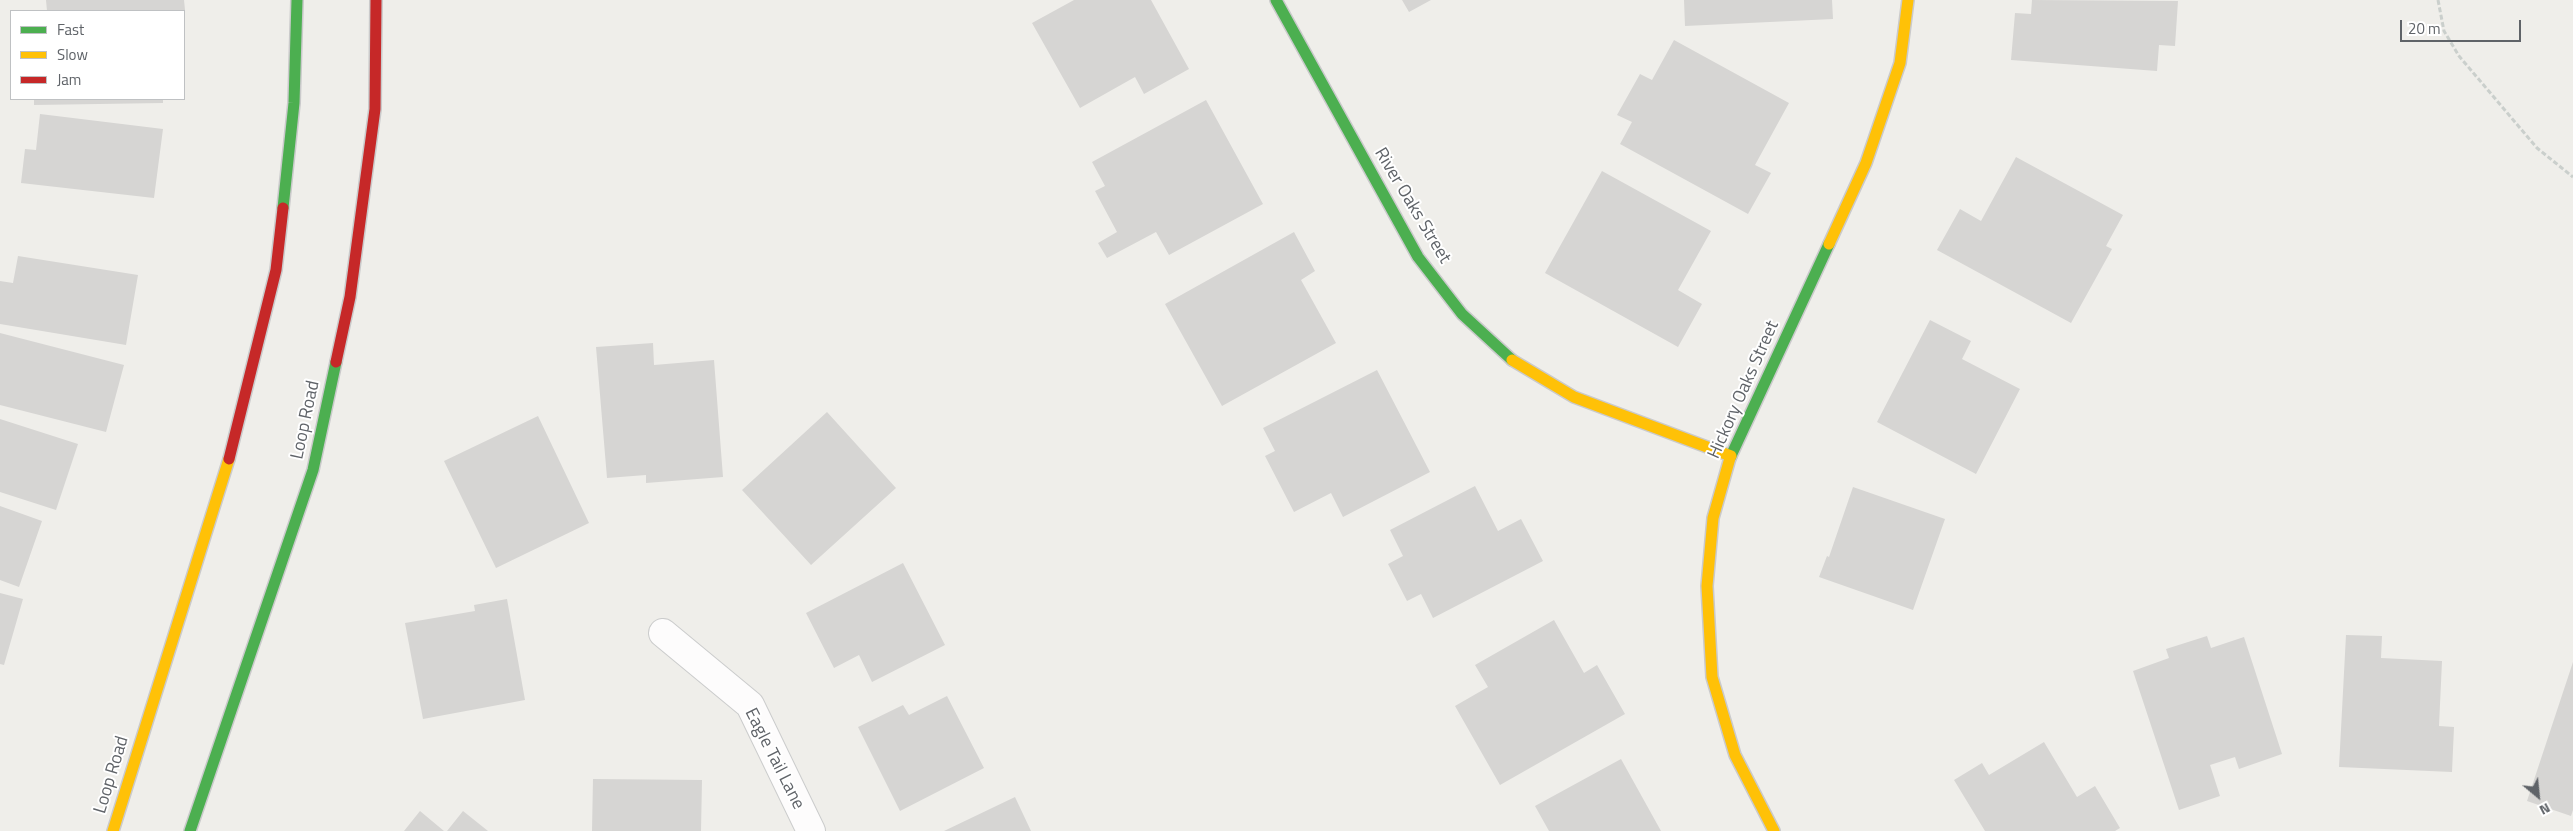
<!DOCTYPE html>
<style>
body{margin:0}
#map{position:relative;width:2573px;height:831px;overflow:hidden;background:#efeeea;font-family:"Titillium Web",sans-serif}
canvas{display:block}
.legend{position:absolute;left:10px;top:10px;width:175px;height:90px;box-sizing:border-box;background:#fff;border:1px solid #bfc1c3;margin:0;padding:6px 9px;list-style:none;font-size:15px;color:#5f6368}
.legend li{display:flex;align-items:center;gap:10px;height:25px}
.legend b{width:25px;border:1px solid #bfc1c3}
.north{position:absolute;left:2513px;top:771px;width:50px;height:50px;-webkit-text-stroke:4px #fff;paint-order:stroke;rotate:152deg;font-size:14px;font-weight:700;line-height:20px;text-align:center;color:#5f6368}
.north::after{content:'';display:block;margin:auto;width:18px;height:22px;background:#5f6368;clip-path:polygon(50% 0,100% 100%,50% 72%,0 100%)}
.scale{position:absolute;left:2400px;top:20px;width:121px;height:22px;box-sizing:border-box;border:2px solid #5f6368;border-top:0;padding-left:6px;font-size:15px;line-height:18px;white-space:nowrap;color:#5f6368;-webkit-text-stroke:4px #fff;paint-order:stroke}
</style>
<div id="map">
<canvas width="2573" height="831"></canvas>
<ul class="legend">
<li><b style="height:6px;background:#4caf50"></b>Fast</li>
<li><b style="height:6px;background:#ffc107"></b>Slow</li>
<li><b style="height:6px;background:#c62828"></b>Jam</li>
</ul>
<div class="north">N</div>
<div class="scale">20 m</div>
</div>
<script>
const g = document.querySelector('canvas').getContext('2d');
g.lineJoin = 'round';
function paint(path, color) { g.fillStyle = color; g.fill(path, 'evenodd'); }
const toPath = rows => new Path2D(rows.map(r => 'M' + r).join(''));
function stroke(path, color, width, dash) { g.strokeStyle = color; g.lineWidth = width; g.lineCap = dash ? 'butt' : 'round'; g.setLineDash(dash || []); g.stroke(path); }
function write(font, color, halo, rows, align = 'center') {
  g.font = font + ' "Titillium Web",sans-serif'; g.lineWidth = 4; g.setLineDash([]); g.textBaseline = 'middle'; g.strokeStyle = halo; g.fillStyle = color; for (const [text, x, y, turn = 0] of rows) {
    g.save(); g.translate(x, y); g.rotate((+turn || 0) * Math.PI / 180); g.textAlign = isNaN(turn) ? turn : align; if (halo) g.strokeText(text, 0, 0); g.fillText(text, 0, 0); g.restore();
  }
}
paint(toPath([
 [46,0,184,0,185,10,47,11],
 [1074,0,1151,0,1189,69,1144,94,1135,77,1080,108,1032,23],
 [1402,0,1431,0,1409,12],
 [1684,0,1832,0,1833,19,1685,26],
 [2032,0,2178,1,2175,46,2159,45,2157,71,2011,60,2015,13,2031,14],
 [1674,40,1789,103,1755,165,1771,173,1748,214,1620,144,1632,122,1617,115,1640,74,1652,80],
 [34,99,163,99,163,103,34,105],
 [1206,100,1263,204,1169,255,1156,232,1107,258,1098,243,1117,232,1095,191,1105,186,1092,162],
 [40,114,163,129,154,198,21,183,25,149,36,150],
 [2016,157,2123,215,2106,246,2112,249,2071,323,1937,250,1960,209,1981,221],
 [1602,171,1711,231,1678,290,1702,304,1678,347,1545,273],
 [1294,232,1315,271,1301,280,1336,343,1222,406,1165,304],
 [18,256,138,275,126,345,0,324,0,281,13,283],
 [1930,320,1971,341,1962,359,2020,389,1976,474,1877,422],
 [0,333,124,365,106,432,0,405],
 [653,343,654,365,714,360,723,477,646,483,646,475,607,478,596,347],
 [1377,370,1430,472,1343,517,1331,493,1294,512,1265,456,1275,451,1263,428],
 [827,412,896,488,811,565,742,490],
 [538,416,589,523,496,568,444,461],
 [0,419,78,444,56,510,0,492],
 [1475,486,1498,531,1521,519,1543,561,1433,618,1421,594,1407,601,1388,564,1403,556,1390,530],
 [1853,487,1945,519,1913,610,1819,577,1827,556,1829,557],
 [0,506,42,521,19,587,0,580],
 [903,563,945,645,872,682,859,655,834,668,806,613],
 [0,593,23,599,4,665,0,664],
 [507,599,525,700,423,719,405,623,475,611,474,605],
 [1554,620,1584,673,1597,665,1625,714,1500,785,1455,706,1488,687,1475,665],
 [2346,635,2382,636,2381,658,2442,661,2439,726,2454,727,2452,772,2339,767],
 [2207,636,2211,648,2244,637,2282,754,2239,769,2235,757,2210,765,2220,796,2179,810,2133,671,2169,658,2166,649],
 [2573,662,2573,810,2571,816,2527,801],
 [947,696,984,768,900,811,858,727,903,705,909,715],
 [2044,742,2077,797,2095,786,2120,828,2115,831,1985,831,1954,780,1982,763,1989,775],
 [1621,759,1661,831,1549,831,1535,806],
 [593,779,702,780,701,831,592,831],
 [1015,797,1031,831,944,831],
 [420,811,444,831,404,831],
 [463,811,488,831,447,831]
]), '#d6d5d3');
const street = toPath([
 [663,633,750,705,811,831]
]);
const fast = toPath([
 [1276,0,1418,257,1462,314,1512,360],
 [283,208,294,103,297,0],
 [1730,458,1829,244],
 [190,831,313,470,336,362]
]);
const slow = toPath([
 [1829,244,1866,163,1900,63,1908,0],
 [1512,360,1574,397,1731,456],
 [1730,458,1713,518,1707,586,1712,677,1735,755,1774,831],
 [113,831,229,459]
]);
const jam = toPath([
 [336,362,350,297,375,109,376,0],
 [229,459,276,270,283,208]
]);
stroke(street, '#cbcccc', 30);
stroke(fast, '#cacacb', 14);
stroke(slow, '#cacacb', 14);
stroke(jam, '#cacacb', 14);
stroke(toPath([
 [2438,0,2444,31,2459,56,2537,148,2573,177]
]), '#cacfcc', 3, [5, 2.5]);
stroke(street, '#fdfcfc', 28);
stroke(fast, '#4caf50', 11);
stroke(slow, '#ffc107', 11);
stroke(jam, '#c62828', 11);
write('18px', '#5f6368', '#fff', [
 ["River Oaks Street",1412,206,59],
 ["Hickory Oaks Street",1744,390,-66],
 ["Loop Road",306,420,-78],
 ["Eagle Tail Lane",774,759,63],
 ["Loop Road",112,775,-73]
]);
</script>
